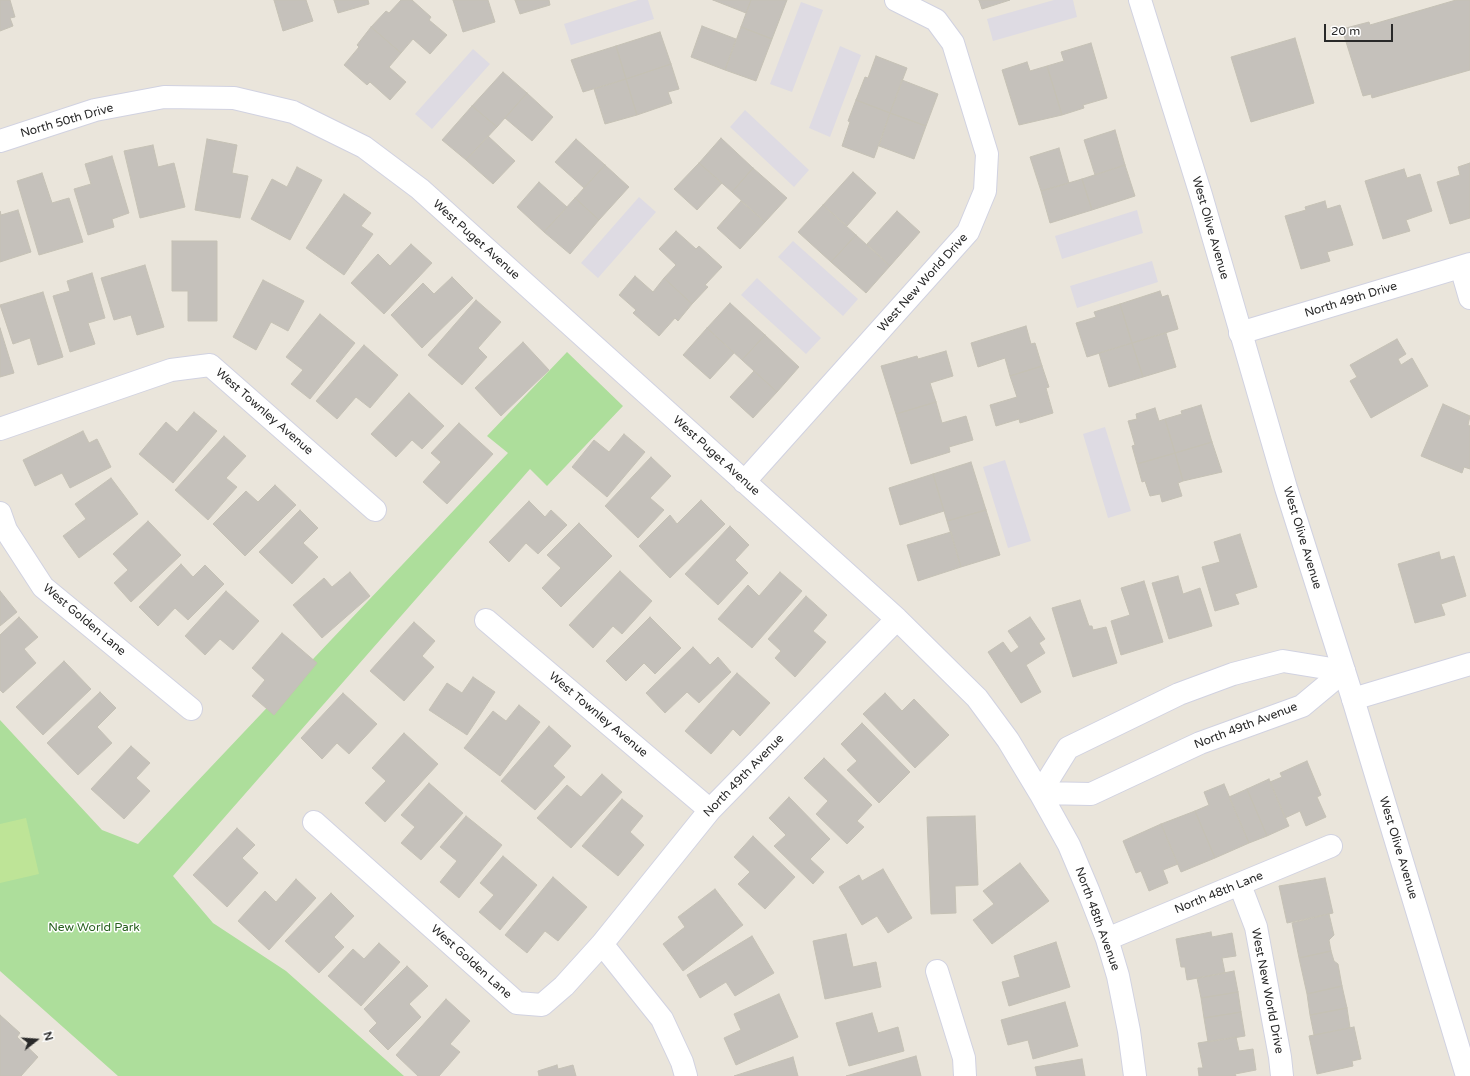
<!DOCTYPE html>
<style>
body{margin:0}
#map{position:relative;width:1470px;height:1076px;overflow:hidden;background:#eae5db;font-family:"Varela Round",sans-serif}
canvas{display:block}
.north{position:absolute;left:16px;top:1020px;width:40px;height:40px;-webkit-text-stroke:3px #fff;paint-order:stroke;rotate:73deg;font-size:11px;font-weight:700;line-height:16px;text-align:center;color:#292929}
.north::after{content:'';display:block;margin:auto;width:14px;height:18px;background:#292929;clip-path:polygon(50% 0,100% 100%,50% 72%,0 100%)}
.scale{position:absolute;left:1324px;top:24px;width:69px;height:18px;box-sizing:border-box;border:2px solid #292929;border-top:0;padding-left:5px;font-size:12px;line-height:14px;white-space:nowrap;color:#292929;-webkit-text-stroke:3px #fff;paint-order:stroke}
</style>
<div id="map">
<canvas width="1470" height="1076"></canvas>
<div class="north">N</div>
<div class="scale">20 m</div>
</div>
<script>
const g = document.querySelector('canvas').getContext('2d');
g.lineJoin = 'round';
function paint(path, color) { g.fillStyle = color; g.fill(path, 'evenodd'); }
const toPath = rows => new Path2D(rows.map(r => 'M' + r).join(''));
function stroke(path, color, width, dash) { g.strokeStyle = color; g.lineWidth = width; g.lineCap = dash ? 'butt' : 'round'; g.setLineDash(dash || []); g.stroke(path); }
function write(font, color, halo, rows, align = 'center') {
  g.font = font + ' "Varela Round",sans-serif'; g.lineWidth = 3; g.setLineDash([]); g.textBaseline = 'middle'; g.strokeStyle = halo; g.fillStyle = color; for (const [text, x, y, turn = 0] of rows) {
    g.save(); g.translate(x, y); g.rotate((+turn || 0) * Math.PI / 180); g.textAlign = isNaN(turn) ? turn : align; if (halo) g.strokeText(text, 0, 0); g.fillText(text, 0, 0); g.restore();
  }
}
paint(toPath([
 [638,0,648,0,654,19,571,45,564,24],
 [1054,0,1073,0,1077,17,993,41,987,19],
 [801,2,823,10,792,92,770,84],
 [840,46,861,55,830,137,809,128],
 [473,49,490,64,432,129,415,114],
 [745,110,809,170,794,187,730,127],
 [639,197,656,212,598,278,581,263],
 [1137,210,1143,233,1062,259,1055,236],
 [793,241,858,299,843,316,778,257],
 [1152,261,1158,282,1077,308,1070,286],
 [757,278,821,338,806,354,741,295],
 [1105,427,1131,511,1108,518,1083,434],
 [1005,460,1031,541,1008,548,983,467]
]), '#dedbe3');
paint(toPath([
 [567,352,623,406,547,486,530,469,173,876,213,923,286,971,404,1076,118,1076,0,971,0,720,102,830,138,844,508,453,487,436]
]), '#adde9b');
paint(toPath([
 [26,818,39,874,0,883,0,824]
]), '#bee497');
const building = toPath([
 [0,0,10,0,15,17,10,18,13,26,0,31,0,0],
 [274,0,306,0,313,21,283,31,274,0],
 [334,0,368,0,369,4,338,13,334,0],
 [401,0,412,0,431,17,429,20,447,35,430,54,413,39,401,53,371,27,386,11,389,13,401,0],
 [453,0,488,0,495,22,463,32,453,0],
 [515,0,549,0,550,5,520,14,515,0],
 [713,0,751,0,746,13,713,0],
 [751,0,787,0,772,39,741,27,751,0],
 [979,0,1010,0,982,9,979,0],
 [1456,0,1470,0,1470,70,1372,98,1371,94,1363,96,1342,29,1369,22,1370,25,1456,0],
 [702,26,736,39,725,70,691,57,702,26],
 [371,27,401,53,389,67,406,82,390,100,370,82,367,85,344,65,359,47,357,45,371,27],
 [741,27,772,39,756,81,725,70,741,27],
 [660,32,671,64,626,79,616,46,660,32],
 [1295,38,1314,103,1251,122,1231,57,1295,38],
 [1091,43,1107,98,1083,105,1084,108,1062,115,1047,66,1064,61,1061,52,1091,43],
 [616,46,626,79,583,92,571,60,616,46],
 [876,56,907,68,890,113,856,100,865,77,868,78,876,56],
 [1027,62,1030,71,1047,66,1062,115,1019,125,1002,70,1027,62],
 [671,64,679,89,668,92,672,103,637,115,626,79,671,64],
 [503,72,527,93,497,127,472,106,503,72],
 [626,79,637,115,605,124,594,89,626,79],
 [902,80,938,94,926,126,890,113,902,80],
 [527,93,553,117,532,141,505,118,527,93],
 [856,100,890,113,874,158,842,146,850,122,848,121,856,100],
 [472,106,497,127,466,160,442,140,472,106],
 [890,113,926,126,914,159,879,146,890,113],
 [1115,130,1125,165,1095,175,1084,140,1115,130],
 [488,136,515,161,493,184,466,160,488,136],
 [721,138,753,168,732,192,699,163,721,138],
 [207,139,237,145,232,173,248,176,240,218,195,210,207,139],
 [576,139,605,165,584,188,555,162,576,139],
 [153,145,158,167,174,163,185,207,140,218,124,151,153,145],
 [1059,148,1069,183,1041,191,1030,157,1059,148],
 [112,156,129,213,112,219,114,227,88,235,74,189,91,184,85,164,112,156],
 [699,163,722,183,697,210,674,189,699,163],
 [1470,163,1470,218,1450,224,1437,182,1460,175,1458,167,1470,163],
 [605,165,629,187,599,220,575,198,605,165],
 [1125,165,1135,196,1092,210,1082,179,1125,165],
 [297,167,322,180,290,240,251,219,272,179,287,187,297,167],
 [753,168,787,198,765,222,732,192,753,168],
 [1404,169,1407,178,1420,174,1432,211,1406,220,1410,231,1383,239,1365,181,1404,169],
 [853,172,876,193,847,226,823,205,853,172],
 [42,173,52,203,69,198,83,242,39,255,17,181,42,173],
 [1082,179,1092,210,1050,223,1041,191,1082,179],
 [539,182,567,207,544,232,517,207,539,182],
 [344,194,371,213,361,226,373,234,344,275,306,248,344,194],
 [575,198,599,220,570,254,544,232,575,198],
 [741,201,765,222,740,249,717,228,741,201],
 [1325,201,1327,209,1340,205,1353,245,1327,252,1330,261,1301,269,1285,216,1306,210,1305,207,1325,201],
 [823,205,856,235,831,262,798,232,823,205],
 [18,210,31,252,0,262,0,211,1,215,18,210],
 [897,211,920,232,890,266,867,244,897,211],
 [676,231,696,249,699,246,722,267,705,285,708,287,692,304,664,278,676,265,659,249,676,231],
 [856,235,890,266,866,293,831,262,856,235],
 [172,241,217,241,217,321,188,321,188,291,172,291,172,241],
 [411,244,432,263,384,314,351,283,378,254,390,266,411,244],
 [145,265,164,327,137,335,131,315,114,320,101,278,145,265],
 [92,273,105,318,88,323,95,344,70,352,53,296,70,291,67,281,92,273],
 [635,276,653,292,664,278,692,304,678,321,675,318,659,336,633,313,636,310,619,295,635,276],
 [452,277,473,298,422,348,391,315,423,283,434,294,452,277],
 [263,280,304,301,288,331,271,322,256,350,233,337,263,280],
 [1160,291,1162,297,1168,295,1178,329,1132,343,1120,304,1160,291],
 [43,292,63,357,38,365,30,338,13,344,0,305,43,292],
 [476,300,501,322,478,348,487,357,462,385,428,355,476,300],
 [730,303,765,335,742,360,707,328,730,303],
 [1120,304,1132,343,1087,357,1076,323,1096,317,1094,312,1120,304],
 [320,314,355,343,310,399,291,384,303,370,286,357,320,314],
 [1026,326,1031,344,1035,343,1042,366,1010,376,1005,358,978,367,971,343,1026,326],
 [0,328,14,373,0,377,0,328],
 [707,328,734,353,710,379,683,355,707,328],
 [1166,333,1176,367,1143,377,1132,343,1166,333],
 [765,335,799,367,777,392,742,360,765,335],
 [1397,339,1406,354,1398,359,1401,365,1412,358,1428,386,1371,418,1350,381,1357,377,1350,365,1397,339],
 [523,342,549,370,501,416,475,388,523,342],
 [1132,343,1143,377,1109,387,1099,353,1132,343],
 [364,345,398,375,370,408,356,397,337,419,316,401,364,345],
 [946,351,953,376,930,383,936,402,896,414,881,366,917,356,918,359,946,351],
 [1042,366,1049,387,1046,388,1053,413,1020,423,1019,419,996,426,990,405,1017,397,1010,376,1042,366],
 [754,371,777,392,753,418,730,397,754,371],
 [409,393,444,426,422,449,412,440,396,457,371,434,409,393],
 [936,402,942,423,966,416,973,440,949,447,950,452,911,464,896,414,936,402],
 [1443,404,1470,416,1468,425,1470,426,1470,469,1464,467,1462,473,1421,456,1443,404],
 [1201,405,1212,442,1175,453,1165,419,1182,414,1181,411,1201,405],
 [1155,408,1159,421,1165,419,1175,453,1137,464,1132,446,1135,445,1128,421,1137,419,1136,414,1155,408],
 [194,412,217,431,173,483,139,454,166,422,177,432,194,412],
 [459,423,493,454,447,504,423,482,441,462,431,453,459,423],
 [83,431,89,443,97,439,111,467,70,488,62,473,35,486,23,460,83,431],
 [624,434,645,452,607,497,572,467,594,440,609,452,624,434],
 [224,436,246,456,226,478,237,487,208,520,175,490,224,436],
 [1212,442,1222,472,1183,481,1175,453,1212,442],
 [1175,453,1183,481,1178,483,1182,496,1162,502,1160,494,1150,496,1145,481,1142,482,1137,464,1175,453],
 [651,457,671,476,650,498,664,510,638,538,605,506,651,457],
 [971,462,986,510,947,521,933,474,971,462],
 [933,474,944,511,900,525,889,488,933,474],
 [111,478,138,514,79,558,63,536,86,519,75,504,111,478],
 [275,485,296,505,245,556,213,524,246,491,258,502,275,485],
 [701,500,725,524,670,578,639,546,670,515,677,524,701,500],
 [529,501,545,517,551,510,567,525,538,554,526,543,509,562,489,542,529,501],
 [300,510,318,528,303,543,318,557,292,584,259,552,300,510],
 [986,510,1000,555,961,567,947,521,986,510],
 [148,521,181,555,131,602,114,583,128,570,113,554,148,521],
 [579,523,612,556,561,607,542,588,561,568,547,555,579,523],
 [730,526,749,545,735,560,748,573,718,605,685,574,730,526],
 [951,532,961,567,918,581,907,545,951,532],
 [1240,534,1257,587,1235,594,1239,604,1215,611,1202,567,1220,562,1214,542,1240,534],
 [1439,552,1441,560,1454,556,1466,596,1441,604,1445,615,1415,623,1398,564,1439,552],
 [181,564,193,577,205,565,224,584,188,620,175,608,158,626,139,607,181,564],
 [620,571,652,601,622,634,613,626,593,648,569,625,620,571],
 [350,572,370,596,322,638,293,605,324,578,332,587,350,572],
 [780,572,802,591,752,648,718,619,748,585,759,596,780,572],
 [1178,576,1183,594,1200,588,1212,626,1169,639,1152,583,1178,576],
 [1144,581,1163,642,1121,655,1111,621,1130,615,1121,588,1144,581],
 [0,591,17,612,0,626,0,591],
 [226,591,259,621,233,650,220,639,205,655,185,636,226,591],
 [806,596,827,615,813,631,826,642,795,677,775,658,781,651,768,639,806,596],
 [1080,600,1089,626,1092,626,1093,630,1106,627,1117,663,1073,677,1052,608,1080,600],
 [19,617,38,637,24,649,36,663,3,693,0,690,0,635,19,617],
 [650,617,681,648,655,674,644,663,626,681,606,661,650,617],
 [1030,617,1045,639,1039,643,1045,653,1026,665,1041,692,1021,703,988,652,1003,642,1011,653,1019,647,1008,631,1030,617],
 [414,622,435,641,422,656,434,667,404,701,370,671,414,622],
 [282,633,317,663,274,715,252,696,265,680,252,668,282,633],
 [693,647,710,665,718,657,731,672,699,703,687,692,665,713,646,693,693,647],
 [64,661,91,689,43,735,16,707,64,661],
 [737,673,770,703,740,736,733,729,711,754,685,731,737,673],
 [473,677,495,692,467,735,429,710,447,683,462,693,473,677],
 [100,692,116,708,97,727,112,743,78,775,47,743,100,692],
 [343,693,377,724,349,754,337,743,322,759,301,738,343,693],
 [885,693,902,711,914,699,949,735,915,768,863,714,885,693],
 [519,705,540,722,500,776,464,748,493,711,506,721,519,705],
 [862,723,910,772,879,803,847,770,857,761,841,744,862,723],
 [549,726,571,746,553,766,565,777,535,810,501,781,549,726],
 [404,733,438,764,385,822,365,803,386,781,372,768,404,733],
 [131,746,150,763,136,778,150,791,124,819,91,789,131,746],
 [824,758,872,805,857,821,864,827,847,844,816,814,828,801,804,778,824,758],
 [1307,761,1321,795,1317,797,1326,817,1306,826,1300,811,1285,818,1270,782,1282,777,1280,773,1307,761],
 [602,774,622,792,571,848,537,818,567,785,581,797,602,774],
 [1269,779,1289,826,1267,836,1247,789,1269,779],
 [429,783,463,813,421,860,401,843,415,827,401,815,429,783],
 [1224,784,1249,843,1215,858,1195,811,1209,805,1204,792,1224,784],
 [1247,789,1267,836,1249,843,1229,797,1247,789],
 [789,797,830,839,810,859,824,872,813,884,774,846,786,835,769,818,789,797],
 [622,799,643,816,630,832,644,845,618,876,582,846,622,799],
 [1195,811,1215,858,1181,872,1161,824,1195,811],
 [466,816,502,845,459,898,440,882,457,861,440,847,466,816],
 [975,816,978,885,955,886,956,913,931,914,927,817,975,816],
 [1161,824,1178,864,1163,870,1168,883,1149,891,1141,871,1136,873,1123,841,1161,824],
 [237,828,255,845,242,858,258,873,227,907,193,875,237,828],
 [753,836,795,877,765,909,738,884,750,872,734,857,753,836],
 [503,856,537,885,500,930,479,912,494,895,480,883,503,856],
 [1020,863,1049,901,992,944,973,920,994,904,983,891,1020,863],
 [883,869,912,918,888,933,877,916,862,925,839,887,859,875,862,881,883,869],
 [553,877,587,907,558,941,545,931,527,953,505,935,553,877],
 [1325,878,1333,913,1287,923,1279,886,1325,878],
 [296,879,316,898,269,950,238,921,265,891,276,902,296,879],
 [715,889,743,925,683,971,663,944,685,927,678,917,715,889],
 [331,893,354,916,334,937,344,947,319,973,285,941,331,893],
 [1329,914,1334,935,1329,940,1331,951,1299,958,1292,923,1329,914],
 [1211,932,1212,937,1232,933,1236,956,1222,958,1225,973,1187,980,1185,967,1181,967,1176,939,1211,932],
 [846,934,853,967,876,962,881,987,825,999,813,941,846,934],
 [752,936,774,973,735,996,726,982,700,998,687,975,752,936],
 [1056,942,1070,987,1009,1006,1002,982,1020,977,1014,956,1056,942],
 [379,943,400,962,361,1006,328,976,353,949,364,959,379,943],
 [1331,951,1334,961,1338,964,1342,986,1307,994,1299,958,1331,951],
 [407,966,428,986,409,1004,421,1017,388,1050,369,1031,377,1023,364,1009,407,966],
 [1234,971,1238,992,1201,998,1197,978,1234,971],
 [1342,986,1347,1008,1310,1015,1307,994,1342,986],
 [1238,992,1241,1012,1204,1018,1201,998,1238,992],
 [779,994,798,1037,736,1065,724,1038,741,1030,734,1014,779,994],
 [446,999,470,1021,450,1044,460,1052,439,1076,418,1076,396,1055,446,999],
 [1065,1002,1078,1046,1033,1059,1028,1040,1008,1045,1001,1020,1065,1002],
 [1347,1008,1350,1028,1314,1035,1310,1015,1347,1008],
 [1241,1012,1245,1036,1208,1042,1204,1018,1241,1012],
 [872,1013,878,1033,898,1027,904,1051,849,1066,836,1023,872,1013],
 [0,1015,20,1033,17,1037,38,1057,21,1076,0,1076,0,1015],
 [1354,1027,1361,1059,1352,1061,1353,1066,1317,1074,1309,1036,1354,1027],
 [1236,1037,1239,1051,1253,1049,1256,1070,1235,1074,1236,1076,1199,1076,1198,1068,1203,1068,1198,1043,1236,1037],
 [916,1056,921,1076,846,1076,916,1056],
 [793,1057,798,1076,734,1076,793,1057],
 [1082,1059,1085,1076,1037,1076,1035,1067,1082,1059],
 [557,1065,558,1069,573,1065,576,1076,539,1076,538,1071,557,1065]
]);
paint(building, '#c5c1bb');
stroke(building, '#c5c1b5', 1);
const street = toPath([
 [0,141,95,110,164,97,234,98,293,112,364,147,420,189,897,619,977,698,1008,740,1040,793,1069,845,1088,890,1107,939,1118,976,1129,1031,1135,1076],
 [1461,267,1470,298],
 [1240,333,1470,264],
 [0,429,171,370,210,365,375,510],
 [744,482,968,232,985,191,987,154,953,43,936,20,896,0],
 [0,513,6,530,43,587,191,709],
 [486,620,710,810],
 [1353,699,1470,664],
 [1040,793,1068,748,1179,694,1233,674,1283,661,1344,671],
 [1040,793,1091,794,1200,743,1302,706,1344,671],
 [314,822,517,1003,542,1005,564,986,602,944,710,810,897,619],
 [1240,885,1256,927,1280,1057,1282,1076],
 [1107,939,1331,846],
 [602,944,662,1019,682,1062,686,1076],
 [937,971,964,1058,965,1076]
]);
const secondary = toPath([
 [1140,0,1201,195,1286,488,1353,699,1467,1076]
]);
stroke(street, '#d1d2e1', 24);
stroke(secondary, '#d1d2e1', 24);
stroke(street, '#fff', 22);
stroke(secondary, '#fff', 22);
write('12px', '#292929', '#fff', [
 ["North 50th Drive",67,121,-16],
 ["West Olive Avenue",1210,228,74],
 ["West Puget Avenue",476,240,42],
 ["West New World Drive",923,283,-48],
 ["North 49th Drive",1351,300,-17],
 ["West Townley Avenue",264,412,41],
 ["West Puget Avenue",716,456,42],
 ["West Olive Avenue",1302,538,73],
 ["West Golden Lane",84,620,40],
 ["West Townley Avenue",598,715,40],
 ["North 49th Avenue",1246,726,-21],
 ["North 49th Avenue",744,776,-46],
 ["West Olive Avenue",1398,848,73],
 ["North 48th Lane",1219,893,-22],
 ["North 48th Avenue",1097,919,70],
 ["West Golden Lane",471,962,42],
 ["West New World Drive",1267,991,79]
]);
write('12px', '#27601e', '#fff', [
 ["New World Park",94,928]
]);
</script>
